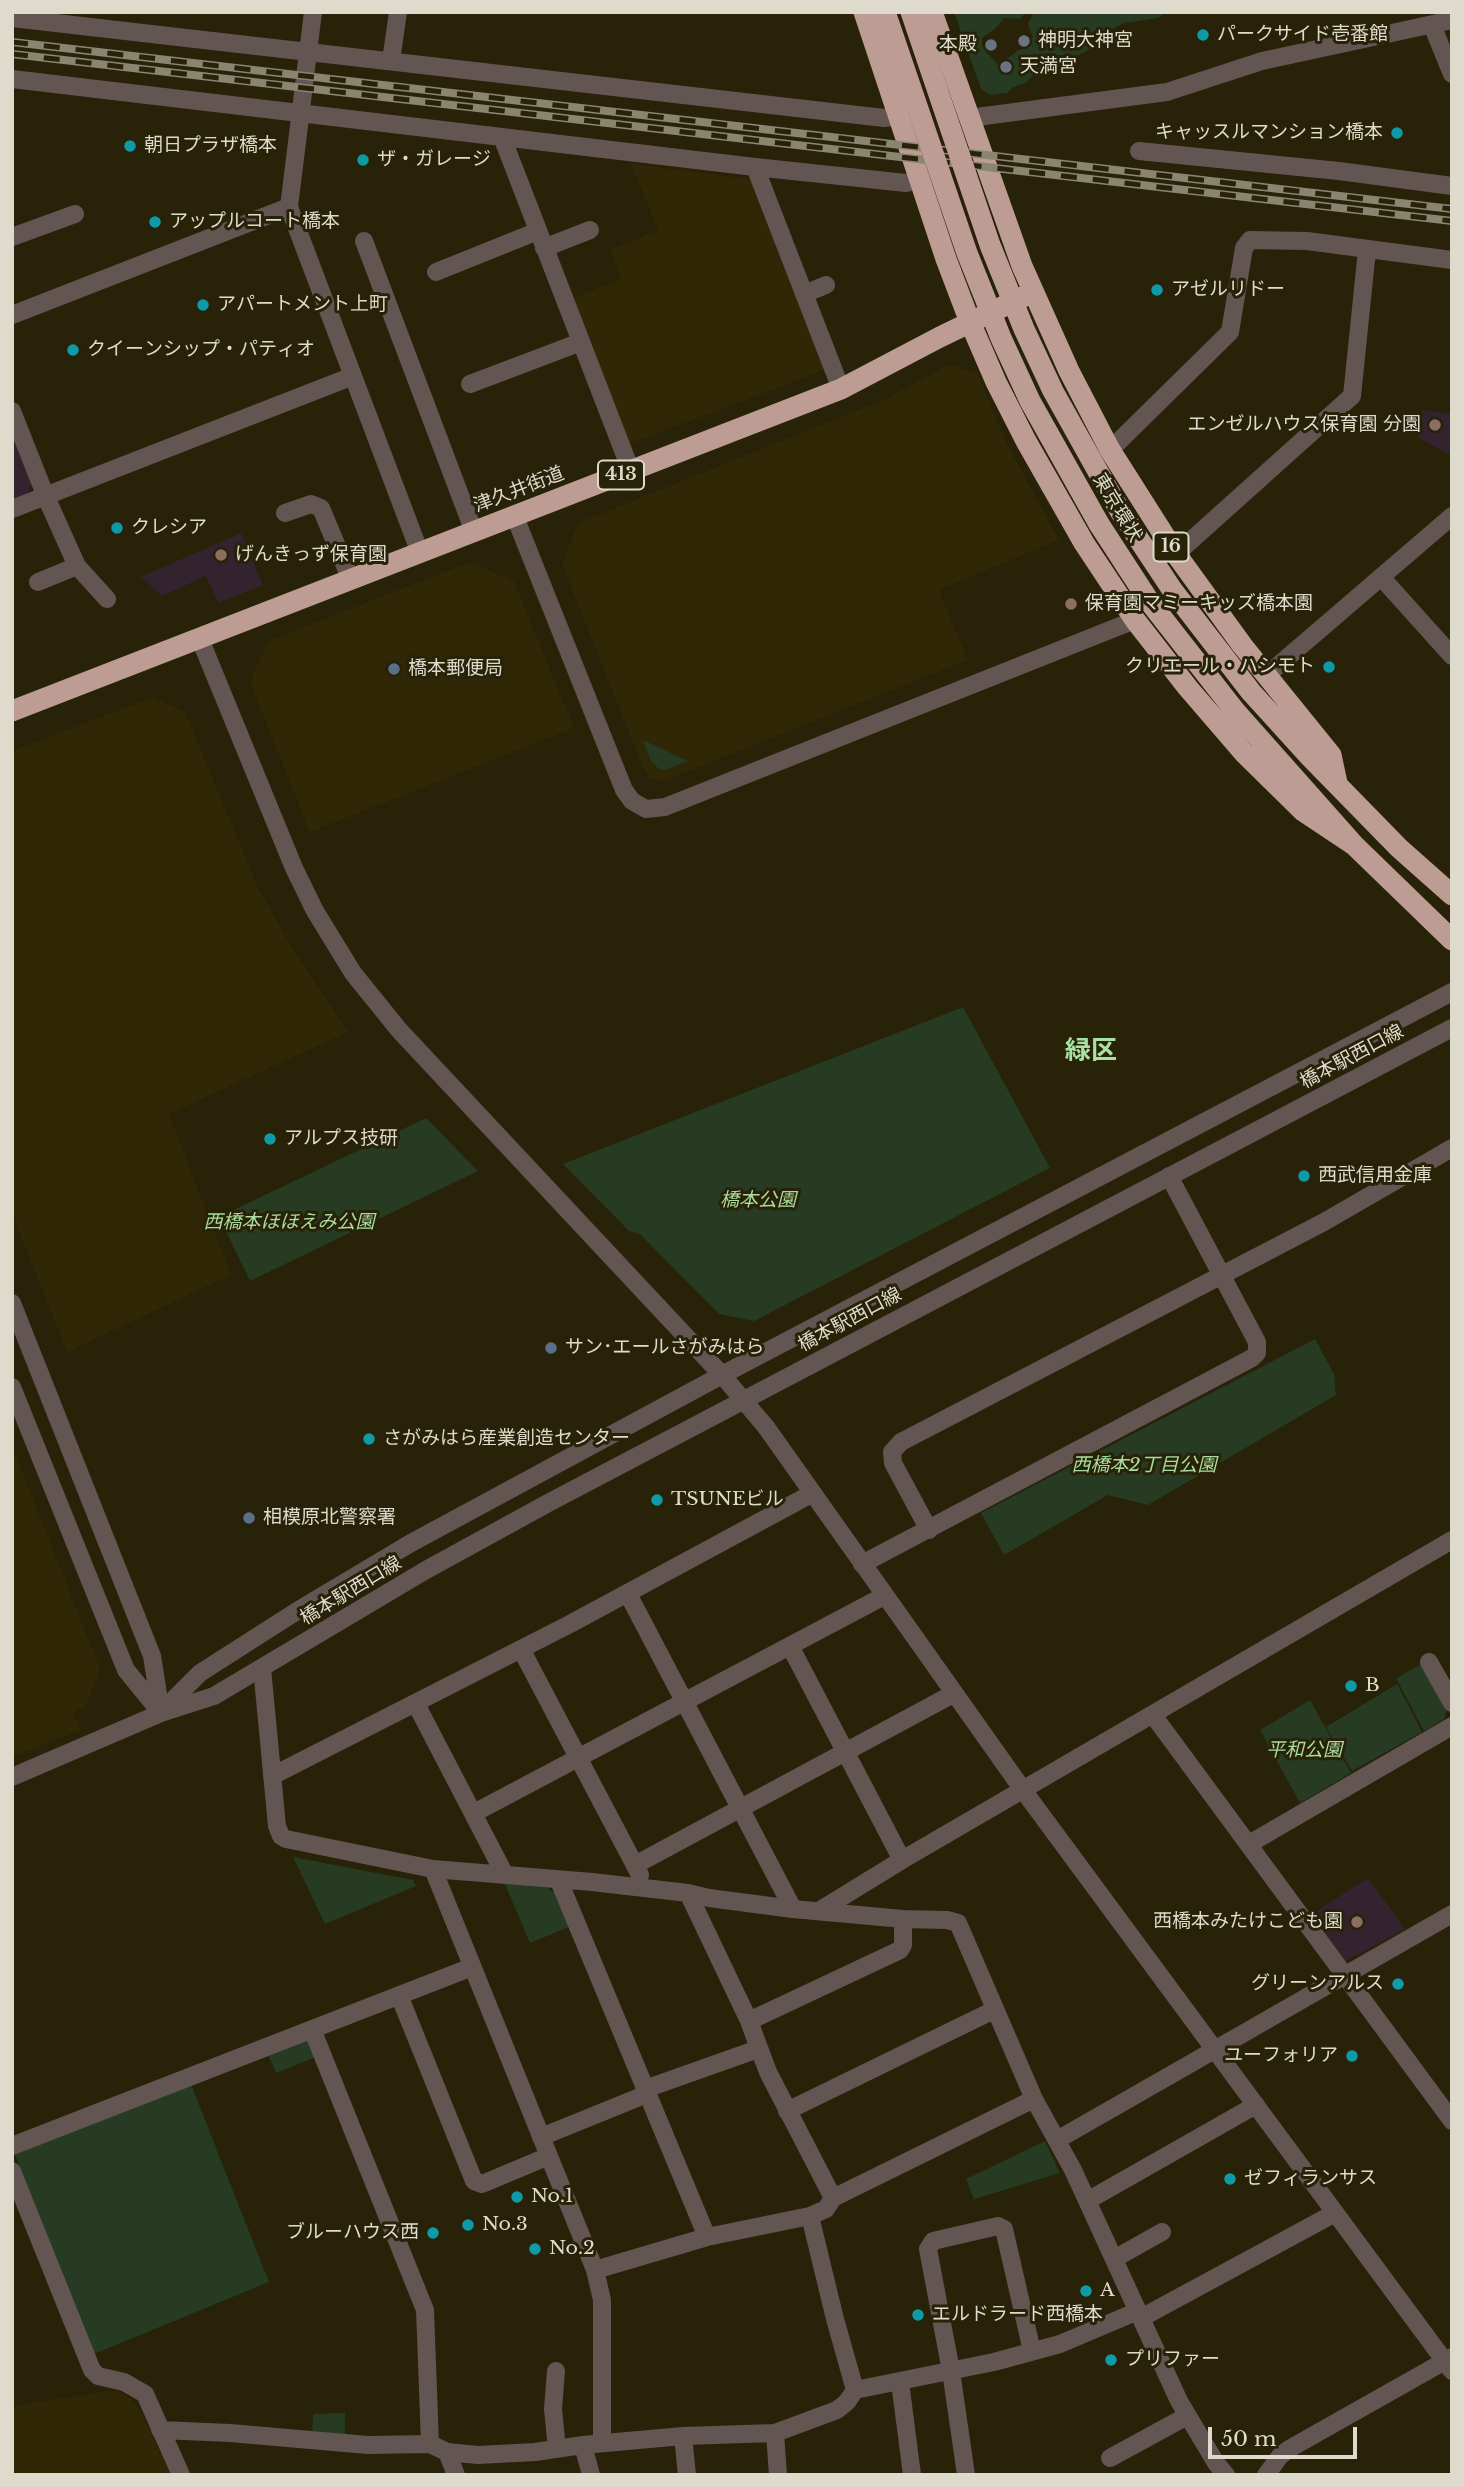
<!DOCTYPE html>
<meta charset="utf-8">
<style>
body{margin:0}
#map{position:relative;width:1464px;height:2487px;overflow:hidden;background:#272208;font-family:"Libre Baskerville",serif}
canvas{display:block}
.frame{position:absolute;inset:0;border:14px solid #dedbcc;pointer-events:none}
.scale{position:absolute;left:1208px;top:2427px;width:149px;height:32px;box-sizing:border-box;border:4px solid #dedbcc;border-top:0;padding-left:9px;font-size:21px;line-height:24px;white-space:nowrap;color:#dedbcc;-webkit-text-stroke:5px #272208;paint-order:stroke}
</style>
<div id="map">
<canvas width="1464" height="2487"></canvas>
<div class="frame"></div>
<div class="scale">50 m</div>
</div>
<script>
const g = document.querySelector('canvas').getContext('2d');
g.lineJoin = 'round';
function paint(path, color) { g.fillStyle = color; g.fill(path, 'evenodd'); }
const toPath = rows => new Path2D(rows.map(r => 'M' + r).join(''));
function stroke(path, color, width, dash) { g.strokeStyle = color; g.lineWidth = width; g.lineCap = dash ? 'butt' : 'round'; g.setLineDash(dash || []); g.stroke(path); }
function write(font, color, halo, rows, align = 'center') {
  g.font = font + ' "Libre Baskerville","Noto Sans JP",serif'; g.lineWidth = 6; g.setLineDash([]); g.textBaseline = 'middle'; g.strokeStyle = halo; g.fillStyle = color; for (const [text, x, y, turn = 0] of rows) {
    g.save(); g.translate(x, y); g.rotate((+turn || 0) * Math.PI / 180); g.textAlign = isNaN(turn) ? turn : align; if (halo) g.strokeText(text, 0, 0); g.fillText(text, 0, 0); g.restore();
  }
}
paint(toPath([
 [631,164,751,179,825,370,629,444,573,298,621,279,610,250,658,230],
 [950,364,978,374,1006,442,1059,540,939,590,968,660,666,780,659,781,649,778,643,768,562,564,578,523,885,399],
 [470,562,514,581,574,728,310,832,250,682,268,641],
 [153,697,185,712,257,885,285,936,348,1032,169,1114,231,1275,67,1352,12,1214,12,751],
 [12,1446,100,1668,86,1706,73,1713,81,1730,12,1757],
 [116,2390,131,2398,140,2410,171,2475,12,2475,12,2406]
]), '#2f2705');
paint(toPath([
 [1421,410,1452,414,1452,456,1417,437],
 [12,431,32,480,28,493,12,499],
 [241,533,263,585,218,603,206,576,162,596,141,577],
 [1368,1878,1405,1929,1344,1962,1310,1915]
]), '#33232e');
paint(toPath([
 [954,12,1026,12,1020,19,1004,18,996,28,982,38,982,45,986,52,999,65,1017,51,1030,46,1027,40,1033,37,1028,24,1034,12,1165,12,1159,18,1124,23,1111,30,1090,49,1064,63,1033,75,1026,83,1013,87,1008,93,990,95,981,89],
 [643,740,688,761,665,770,659,769,651,761],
 [963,1007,1050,1168,754,1321,719,1314,640,1234,629,1231,563,1164],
 [426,1118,478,1171,250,1281,219,1217],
 [1315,1339,1334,1374,1336,1395,1148,1505,1108,1495,1004,1555,981,1513],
 [1422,1664,1447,1709,1444,1719,1424,1731,1396,1678],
 [1397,1684,1422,1732,1352,1771,1326,1727],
 [1310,1700,1351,1773,1300,1803,1260,1730],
 [293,1857,413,1880,416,1886,325,1924],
 [505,1884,545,1886,554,1893,569,1927,530,1943],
 [309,2038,316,2057,276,2073,268,2055],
 [190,2082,269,2282,94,2354,14,2152],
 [1045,2141,1060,2173,974,2199,966,2179],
 [345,2413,345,2438,312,2436,313,2414]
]), '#263b21');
stroke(toPath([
 [313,12,289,207,420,553],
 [12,18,884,118,899,116],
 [1432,25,1452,74],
 [391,61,398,12],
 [12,79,755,167,906,183,919,180],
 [969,118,1167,92,1262,61,1452,20],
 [502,137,631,471],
 [1139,151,1339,171,1452,186],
 [755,167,841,389],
 [12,237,75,214],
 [364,241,474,532],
 [544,248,590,230],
 [436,272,538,231],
 [804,294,826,285],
 [12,315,289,207],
 [470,384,581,342],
 [12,411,46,497,77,566,107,599],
 [1110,450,1230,332,1244,248,1250,240,1307,241,1452,260],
 [12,509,353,376],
 [285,513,311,504,321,508,351,580],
 [515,517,624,790,632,801,646,809,665,807,1135,620],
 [1176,554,1352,396,1367,250],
 [1381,577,1452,656],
 [38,582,77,566],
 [200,639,294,868,315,911,353,973,399,1030,722,1375,766,1427,1023,1790,1452,2371],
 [1267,675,1452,516],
 [12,1303,152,1656,161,1713],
 [12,1387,126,1670,161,1713],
 [929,1530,893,1463,892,1452,901,1442,1324,1222,1452,1148],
 [862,1564,1252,1358,1257,1353,1257,1342,1169,1176],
 [628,1594,793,1909],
 [790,1646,902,1860],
 [521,1649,640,1875],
 [1429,1662,1452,1703],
 [262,1668,277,1826,281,1836,286,1839,433,1869,592,1882,688,1893,709,1898,793,1909,903,1919,947,1920,958,1923,1034,2099,1073,2170,1179,2401,1216,2463,1226,2475],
 [416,1704,505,1875],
 [163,1710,200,1673,297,1611,411,1543,722,1375,1452,992],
 [1153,1715,1452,2121],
 [272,1776,570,1624,813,1493],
 [12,1777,161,1713,214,1696,426,1570,550,1502,1452,1028],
 [474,1813,884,1596],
 [1249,1844,1452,1726],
 [635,1865,953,1694],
 [433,1869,595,2270,602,2300,602,2443],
 [559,1881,707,2237],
 [819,1911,902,1860,1452,1540],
 [399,1995,474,2181,482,2184,549,2156],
 [749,2021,900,1950,903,1945,903,1919],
 [312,2029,425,2310,430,2444],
 [645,2089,758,2049],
 [787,2111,994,2010],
 [541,2137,647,2094],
 [1057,2140,1452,1914],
 [12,2146,472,1967],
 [12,2171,92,2370,98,2376,124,2382,145,2394,181,2475],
 [833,2198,1034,2099],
 [1087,2201,1256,2105],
 [810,2216,835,2319,855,2390],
 [1114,2259,1162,2232],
 [595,2270,707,2237,810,2216,826,2209,833,2198,768,2072,749,2021,688,1893],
 [1141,2318,1335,2213],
 [556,2371,553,2409,557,2449],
 [900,2382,912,2475],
 [160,2430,230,2433,368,2445,430,2444,447,2452,478,2455,535,2452,583,2445,683,2436,775,2433,837,2410,847,2402,855,2390,994,2362,1060,2344,1138,2311],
 [775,2433,778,2475],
 [683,2436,687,2475],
 [583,2445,591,2475],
 [447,2452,456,2475],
 [1110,2458,1187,2416],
 [966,2475,951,2371,928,2249,933,2241,998,2226,1004,2229,1032,2351],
 [1266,2475,1280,2456,1289,2449,1452,2357]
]), '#625552', 18);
stroke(toPath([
 [864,12,946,259,970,322,996,382,1026,441,1084,543,1135,620,1188,688,1244,753,1303,811,1354,845],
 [932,12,1022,266,1069,371,1110,450,1176,554,1242,645,1331,755,1337,783],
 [1120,511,1173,591,1251,692,1310,757,1399,848,1452,895],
 [1099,524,1149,601,1235,711,1354,845,1452,940],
 [12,711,841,389,940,337,1033,292]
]), '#bd9d93', 21);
const rail = toPath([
 [12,42,1452,209],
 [12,54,1452,221]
]);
stroke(rail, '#898571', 8);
stroke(rail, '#272208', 5, [16]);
stroke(toPath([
 [885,12,967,253,1001,338,1030,401,1099,524],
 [911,12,990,245,1024,329,1053,391,1120,511]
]), '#bd9d93', 21);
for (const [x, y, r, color] of [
 [1203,35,7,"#0f9aa8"],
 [1024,41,7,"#6b7280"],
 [991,45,7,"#6b7280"],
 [1006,67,7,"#6b7280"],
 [1397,133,7,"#0f9aa8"],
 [130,146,7,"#0f9aa8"],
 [363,160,7,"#0f9aa8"],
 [155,222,7,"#0f9aa8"],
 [1157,290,7,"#0f9aa8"],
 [203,305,7,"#0f9aa8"],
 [73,350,7,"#0f9aa8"],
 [1435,425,7,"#8d6e63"],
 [117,528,7,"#0f9aa8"],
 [221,555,7,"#8d6e63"],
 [1071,604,7,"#8d6e63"],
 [1329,667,7,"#0f9aa8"],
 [394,669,7,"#5c6f8a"],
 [270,1139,7,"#0f9aa8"],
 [1304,1176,7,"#0f9aa8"],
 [551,1348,7,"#5c6f8a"],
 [369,1439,7,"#0f9aa8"],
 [657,1500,7,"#0f9aa8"],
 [249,1518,7,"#5c6f8a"],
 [1351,1686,7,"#0f9aa8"],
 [1357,1922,7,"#8d6e63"],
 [1398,1984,7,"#0f9aa8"],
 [1352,2056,7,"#0f9aa8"],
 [1230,2179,7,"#0f9aa8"],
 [517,2197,7,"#0f9aa8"],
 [468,2225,7,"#0f9aa8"],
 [433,2233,7,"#0f9aa8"],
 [535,2249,7,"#0f9aa8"],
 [1086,2291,7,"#0f9aa8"],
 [918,2315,7,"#0f9aa8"],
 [1111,2360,7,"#0f9aa8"]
]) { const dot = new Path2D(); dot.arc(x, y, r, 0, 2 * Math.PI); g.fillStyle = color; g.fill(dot); stroke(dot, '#272208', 2.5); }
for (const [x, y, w] of [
 [621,475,46],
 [1171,547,35]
]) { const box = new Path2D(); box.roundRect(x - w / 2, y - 14.5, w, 29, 5); g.fillStyle = '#272208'; g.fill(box); stroke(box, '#dedbcc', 2); }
write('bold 18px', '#dedbcc', null, [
 ["413",621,475],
 ["16",1171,547]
]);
write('19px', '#dedbcc', '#272208', [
 ["パークサイド壱番館",1217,35],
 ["神明大神宮",1038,41],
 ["本殿",977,45,"right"],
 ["天満宮",1020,67],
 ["キャッスルマンション橋本",1383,133,"right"],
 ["朝日プラザ橋本",144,146],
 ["ザ・ガレージ",377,160],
 ["アップルコート橋本",169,222],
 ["アゼルリドー",1171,290],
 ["アパートメント上町",217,305],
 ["クイーンシップ・パティオ",87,350],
 ["エンゼルハウス保育園 分園",1421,425,"right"],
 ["クレシア",131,528],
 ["げんきっず保育園",235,555],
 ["保育園マミーキッズ橋本園",1085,604],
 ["クリエール・ハシモト",1315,667,"right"],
 ["橋本郵便局",408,669],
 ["アルプス技研",284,1139],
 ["西武信用金庫",1318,1176],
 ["サン･エールさがみはら",565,1348],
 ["さがみはら産業創造センター",383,1439],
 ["TSUNEビル",671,1500],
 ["相模原北警察署",263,1518],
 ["B",1365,1686],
 ["西橋本みたけこども園",1343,1922,"right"],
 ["グリーンアルス",1384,1984,"right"],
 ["ユーフォリア",1338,2056,"right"],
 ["ゼフィランサス",1244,2179],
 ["No.1",531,2197],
 ["No.3",482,2225],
 ["ブルーハウス西",419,2233,"right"],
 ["No.2",549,2249],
 ["A",1100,2291],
 ["エルドラード西橋本",932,2315],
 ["プリファー",1125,2360]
], 'left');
write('19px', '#dedbcc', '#272208', [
 ["津久井街道",519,490,-21],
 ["東京環状",1117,508,59],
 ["橋本駅西口線",1352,1057,-28],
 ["橋本駅西口線",850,1320,-28],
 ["橋本駅西口線",351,1591,-31]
]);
write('italic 19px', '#a9dc9d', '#272208', [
 ["橋本公園",758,1201],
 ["西橋本ほほえみ公園",289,1223],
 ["西橋本2丁目公園",1144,1466],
 ["平和公園",1304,1751]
]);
write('bold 26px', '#a9e0a3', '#272208', [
 ["緑区",1091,1052]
]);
</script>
